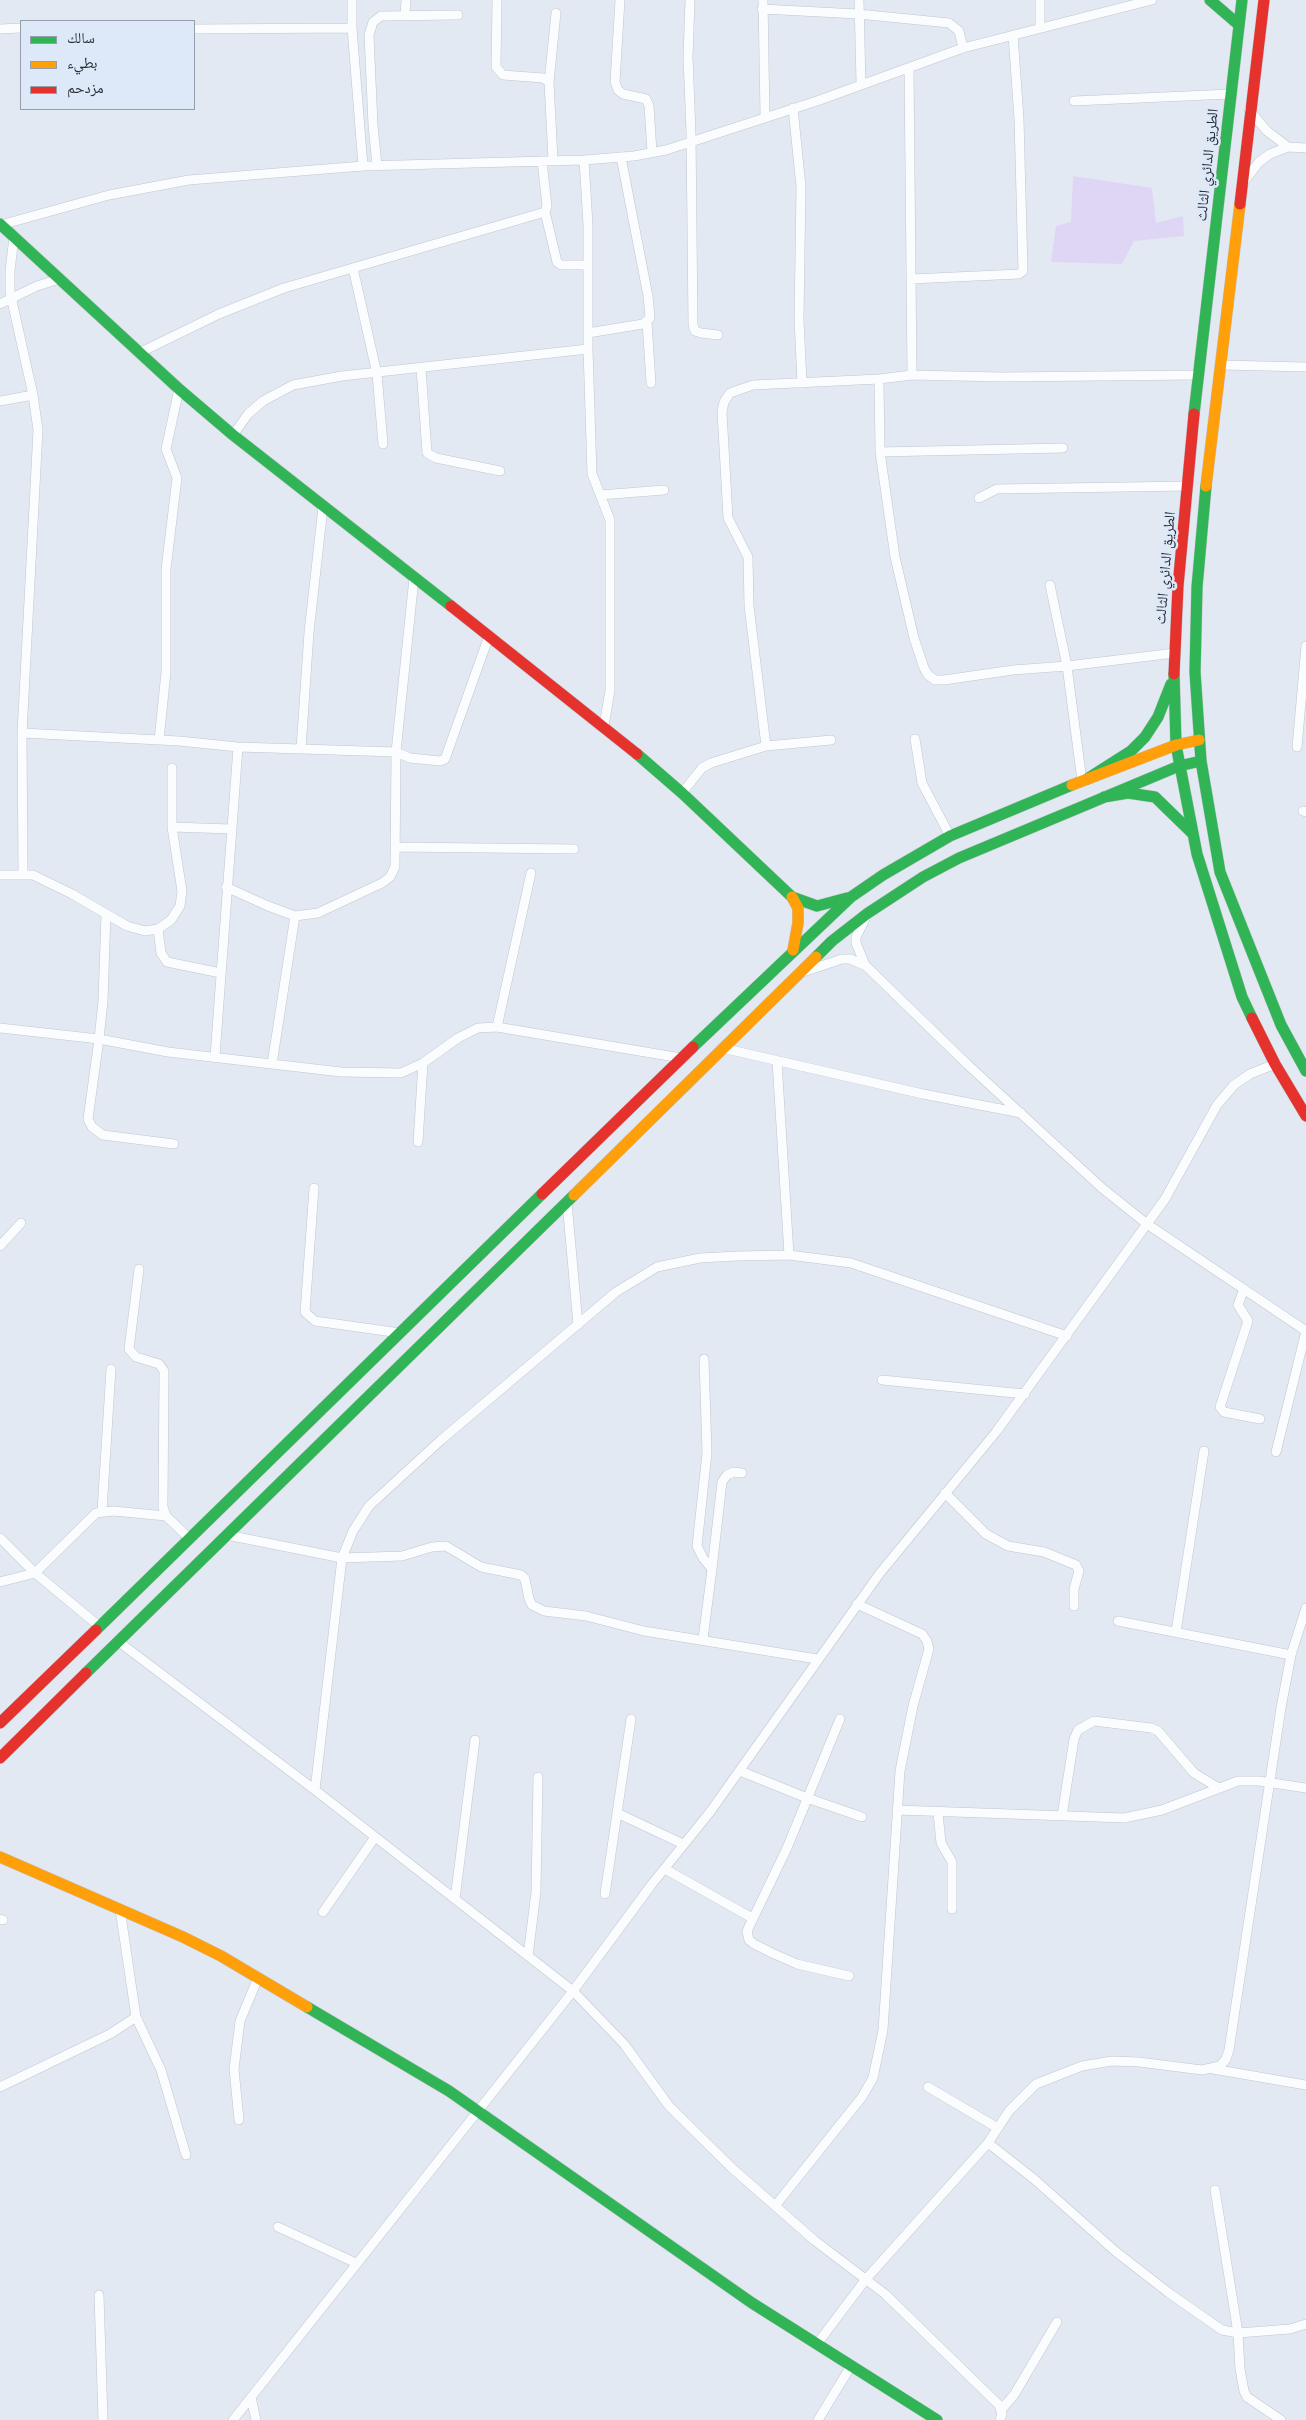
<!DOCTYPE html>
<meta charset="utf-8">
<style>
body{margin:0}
#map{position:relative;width:1306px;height:2420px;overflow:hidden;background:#e3e9f3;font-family:"Varela Round","Noto Naskh Arabic",sans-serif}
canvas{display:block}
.legend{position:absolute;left:20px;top:20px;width:175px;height:90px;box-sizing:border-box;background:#dde8f9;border:1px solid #959eab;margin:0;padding:6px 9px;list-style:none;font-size:15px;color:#2a2e35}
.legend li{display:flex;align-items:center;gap:10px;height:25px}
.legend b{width:25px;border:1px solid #959eab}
</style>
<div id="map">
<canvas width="1306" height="2420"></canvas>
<ul class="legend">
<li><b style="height:6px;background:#30b455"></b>سالك</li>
<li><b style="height:6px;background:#ff9f0a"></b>بطيء</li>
<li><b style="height:6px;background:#e5322d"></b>مزدحم</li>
</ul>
</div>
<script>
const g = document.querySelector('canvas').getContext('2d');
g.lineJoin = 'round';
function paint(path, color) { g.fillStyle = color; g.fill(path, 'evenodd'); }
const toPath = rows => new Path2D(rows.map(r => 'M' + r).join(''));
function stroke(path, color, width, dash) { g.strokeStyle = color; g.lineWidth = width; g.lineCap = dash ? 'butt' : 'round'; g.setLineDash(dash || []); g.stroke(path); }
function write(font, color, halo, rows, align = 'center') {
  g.font = font + ' "Varela Round","Noto Naskh Arabic",sans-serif'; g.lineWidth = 5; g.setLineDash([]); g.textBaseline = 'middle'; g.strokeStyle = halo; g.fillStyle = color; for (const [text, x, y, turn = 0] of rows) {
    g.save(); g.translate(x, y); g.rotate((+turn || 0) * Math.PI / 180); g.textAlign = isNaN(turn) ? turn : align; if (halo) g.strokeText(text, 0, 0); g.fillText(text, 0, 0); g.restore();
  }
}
paint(toPath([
 [1073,176,1152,188,1156,223,1183,216,1184,236,1134,241,1122,264,1051,262,1056,226,1071,222]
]), '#dfd6f5');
const street = toPath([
 [352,0,352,28,363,166],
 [497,0,496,67,503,75,543,78,549,82,553,160],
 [620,0,615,82,618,90,623,94,646,99,649,106,652,152],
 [690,0,688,57,691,133,693,325,695,331,701,333,718,335],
 [763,0,765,117],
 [859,0,861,84],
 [762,9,858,14,949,23,959,31,963,48],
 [405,15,406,0],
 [1040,27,1040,0],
 [0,29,21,28],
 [194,29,352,28],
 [909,68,912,375],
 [549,82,556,13],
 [1074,101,1230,94],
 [793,108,801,187,799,320,802,383],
 [1249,110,1267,131,1288,147],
 [584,160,588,225,588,333],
 [377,166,373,125,369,35,373,22,381,16,458,15],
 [1243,183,1259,162,1270,154,1288,147,1306,148],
 [545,212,557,262,561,265,587,265],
 [1,225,109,195,189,180,363,166,584,160,634,156,666,150,817,101,963,48,1152,0],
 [14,237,10,271,10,292,33,395,38,430,22,733,179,741,238,747,396,752,414,578],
 [353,268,377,374,383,444],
 [911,279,1019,274,1023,271,1019,119,1013,35],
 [0,304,37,286,59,279],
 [647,322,651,383],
 [588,349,588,333,643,324,650,318,648,296,621,157],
 [139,353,219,314,284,288,545,212,547,206,542,161],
 [1222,365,1306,367],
 [421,368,427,453,436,458,500,471],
 [879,379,880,452,895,557,914,638,924,668,928,675,935,680,944,680,1013,670,1067,666,1175,653],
 [0,401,33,395],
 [233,435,248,414,263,401,293,385,342,376,588,349,592,474,610,520,610,690,604,726],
 [880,452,1063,448],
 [600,495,664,490],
 [979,498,997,489,1188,486],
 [1050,585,1067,666,1082,781],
 [22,733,23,874],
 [915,739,922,783,950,836],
 [159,740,166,672,166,569,177,478,166,449,179,389],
 [766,746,749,606,748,557,728,518,722,412,724,402,730,393,753,385,879,379,912,375,1001,377,1197,375],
 [1297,747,1306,646],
 [301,749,309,632,323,507],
 [682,793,702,768,711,763,766,746,831,740],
 [1303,811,1306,812],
 [172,827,231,829],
 [395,847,574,849],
 [0,875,33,875,72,894,127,926,145,931,158,929,171,920,180,906,182,891,172,827,172,768],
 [226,887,268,906,295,916,318,913,382,883,390,877,395,867,396,752,410,758,440,761,445,759,489,636],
 [106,914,103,1001,99,1039,168,1052,341,1072,401,1073,423,1063,458,1038,478,1028,497,1027,681,1058],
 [866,917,856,937,856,943,865,965,968,1065,1102,1188,1147,1224,1306,1331],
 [158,929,161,953,167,962,221,973],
 [803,972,842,959,850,959,864,965],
 [497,1027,531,873],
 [0,1028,99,1039,88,1119,92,1127,103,1135,174,1144],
 [722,1048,923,1094,1021,1113],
 [215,1056,238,747],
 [777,1061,789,1255],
 [272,1064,295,916],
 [418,1142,423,1063],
 [314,1188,305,1312,315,1321,400,1333],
 [567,1202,578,1325],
 [0,1246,21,1223],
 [139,1269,129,1349,136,1357,159,1364,164,1371,163,1507,166,1516,189,1538],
 [1244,1289,1238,1305,1248,1321,1220,1407,1224,1412,1260,1419],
 [882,1380,1025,1394],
 [1276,1452,1306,1331],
 [945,1493,986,1534,1008,1546,1044,1552,1076,1565,1079,1571,1074,1589,1074,1606],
 [102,1511,111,1369],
 [227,1535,342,1558,402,1556,432,1547,446,1546,481,1567,521,1575,525,1579,529,1599,532,1605,544,1611,586,1616,644,1631,817,1659],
 [0,1538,35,1573,99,1626],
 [712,1569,722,1482,727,1475,734,1472,742,1473],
 [0,1582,35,1573,96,1513,113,1511,166,1516],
 [1118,1621,1291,1655],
 [1176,1632,1204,1451],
 [703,1639,712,1569,703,1558,697,1546,707,1453,704,1359],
 [119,1642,315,1790,573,1991,624,2044,669,2106,733,2169,814,2240,885,2294,999,2405,1002,2414,1000,2420],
 [840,1719,787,1848,747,1931,749,1940,754,1944,772,1953,797,1964,849,1976],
 [740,1771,807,1798,862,1817],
 [315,1790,342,1558,353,1531,369,1506,441,1440,616,1292,657,1267,700,1258,737,1256,789,1255,851,1263,1067,1336],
 [897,1810,1124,1818,1162,1810,1238,1781,1259,1781,1306,1788],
 [617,1813,683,1844],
 [938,1813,941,1843,952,1862,952,1909],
 [1062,1816,1074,1739,1078,1730,1094,1721,1151,1728,1158,1731,1194,1773,1217,1787],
 [665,1869,752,1918],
 [605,1894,631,1719],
 [455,1899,475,1740],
 [323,1912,375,1837],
 [0,1919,3,1920],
 [528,1956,536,1892,538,1777],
 [136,2017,161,2070,186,2155],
 [1213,2069,1306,2085],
 [0,2087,110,2034,136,2017,120,1909],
 [928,2087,996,2127],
 [239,2120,234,2069,240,2021,258,1978],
 [988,2143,1034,2179,1115,2251,1169,2293,1222,2330,1238,2333,1240,2369,1244,2391,1247,2397,1281,2420],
 [1215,2190,1238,2333,1290,2329,1306,2324],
 [775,2206,862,2097,873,2078,883,2030,900,1771,913,1706,929,1649,927,1641,922,1634,857,1604],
 [278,2227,356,2263],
 [99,2295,103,2420],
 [817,2344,866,2279,988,2143,1009,2111,1036,2084,1082,2066,1112,2061,1139,2062,1202,2070,1220,2066,1226,2059,1229,2050,1281,1708,1291,1655,1306,1608],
 [251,2397,256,2420],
 [1001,2410,1014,2395,1057,2322],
 [233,2420,573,1991,652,1884,710,1812,880,1573,996,1432,1165,1199,1217,1105,1234,1085,1250,1074,1275,1064],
 [818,2420,851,2366]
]);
const fast = toPath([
 [1210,0,1239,25],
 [0,224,179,389,233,435,451,606],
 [1194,414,1242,0],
 [1206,486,1197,587,1195,672,1201,761,1220,872,1281,1025,1306,1071],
 [1174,674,1176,745,1197,854,1242,997,1252,1018],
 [637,754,682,793,792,897,817,906,847,898],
 [1087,779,1131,751,1145,737,1158,717,1171,684],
 [1104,797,1128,793,1155,797,1192,833],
 [816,957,832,941,868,913,923,877,959,858,1179,766,1201,761],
 [693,1047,851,897,883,875,950,836,1072,785],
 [96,1630,542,1194],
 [86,1673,574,1195],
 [307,2007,449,2091,752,2303,937,2420]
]);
const slow = toPath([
 [1206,486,1240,204],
 [1072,785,1176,745,1199,740],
 [792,897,798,908,798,923,793,950],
 [574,1195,816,957],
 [0,1857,183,1937,221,1956,307,2007]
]);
const jam = toPath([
 [1240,204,1264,0],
 [451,606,637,754],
 [1174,674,1178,586,1194,414],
 [1252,1018,1275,1064,1306,1116],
 [542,1194,693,1047],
 [0,1723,96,1630],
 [0,1758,86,1673]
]);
stroke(street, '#c0c5cd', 10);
stroke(fast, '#c0c5cd', 12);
stroke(slow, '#c0c5cd', 12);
stroke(jam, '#c0c5cd', 12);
stroke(street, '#fbfcfd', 9);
stroke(fast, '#30b455', 11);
stroke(slow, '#ff9f0a', 11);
stroke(jam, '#e5322d', 11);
write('15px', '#2a2e35', '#dde8f9', [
 ["الطريق الدائري الثالث",1208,165,-84],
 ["الطريق الدائري الثالث",1166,568,-85]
]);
</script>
